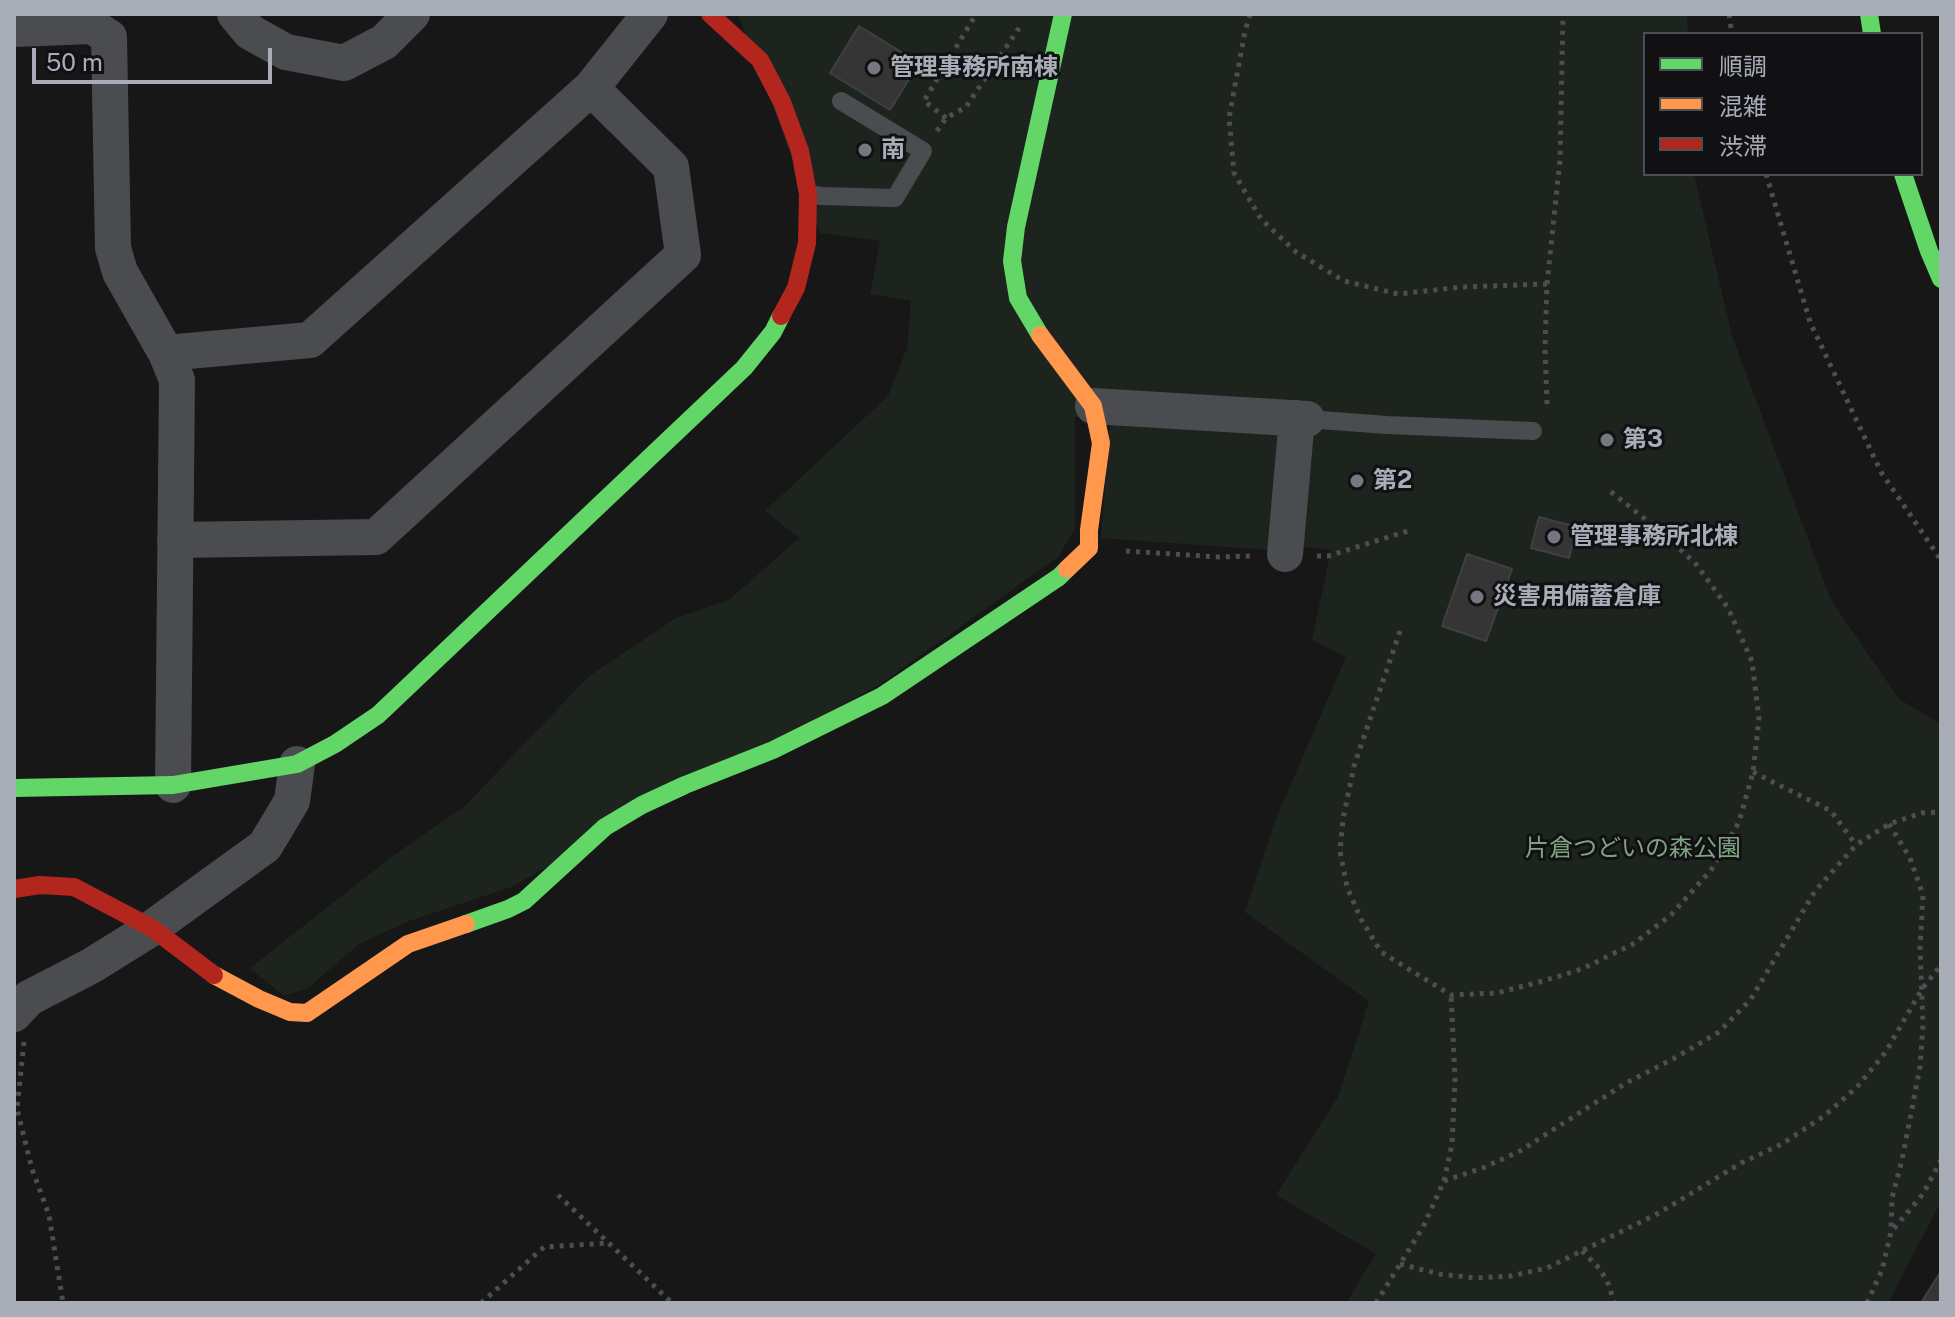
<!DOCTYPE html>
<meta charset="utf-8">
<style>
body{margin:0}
#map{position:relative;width:1955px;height:1317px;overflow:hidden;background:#171717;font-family:"Public Sans","Noto Sans JP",sans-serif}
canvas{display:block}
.frame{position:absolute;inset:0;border:16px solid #a8adb8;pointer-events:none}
.legend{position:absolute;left:1643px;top:32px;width:280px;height:144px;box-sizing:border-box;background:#111113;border:2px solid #4d4f55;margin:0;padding:10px 14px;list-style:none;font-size:24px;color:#a8adb8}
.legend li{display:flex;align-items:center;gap:16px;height:40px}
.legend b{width:40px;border:2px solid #4d4f55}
.scale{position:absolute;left:32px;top:48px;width:240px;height:36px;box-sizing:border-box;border:4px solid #a8adb8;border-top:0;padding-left:10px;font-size:24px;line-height:28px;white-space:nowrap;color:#a8adb8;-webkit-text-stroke:6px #111113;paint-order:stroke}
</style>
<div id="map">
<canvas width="1955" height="1317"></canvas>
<div class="frame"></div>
<ul class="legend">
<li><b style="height:10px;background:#63d668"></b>順調</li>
<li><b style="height:10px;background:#ff974d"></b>混雑</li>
<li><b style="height:10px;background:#b3261e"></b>渋滞</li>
</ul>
<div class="scale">50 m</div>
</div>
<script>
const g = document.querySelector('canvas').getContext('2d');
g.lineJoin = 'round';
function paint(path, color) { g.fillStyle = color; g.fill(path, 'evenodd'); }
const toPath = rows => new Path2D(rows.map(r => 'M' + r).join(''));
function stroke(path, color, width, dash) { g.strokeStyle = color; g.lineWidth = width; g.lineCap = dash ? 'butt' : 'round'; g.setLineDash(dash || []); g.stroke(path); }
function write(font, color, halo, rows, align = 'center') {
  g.font = font + ' "Public Sans","Noto Sans JP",sans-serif'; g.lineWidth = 6; g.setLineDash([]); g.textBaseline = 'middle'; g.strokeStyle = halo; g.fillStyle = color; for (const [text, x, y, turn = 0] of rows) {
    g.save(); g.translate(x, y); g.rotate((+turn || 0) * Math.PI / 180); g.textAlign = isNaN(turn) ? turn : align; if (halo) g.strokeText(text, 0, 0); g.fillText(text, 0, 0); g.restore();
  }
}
paint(toPath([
 [738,14,1687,14,1688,34,1645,34,1645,174,1694,174,1732,336,1831,600,1899,699,1941,724,1941,1201,1888,1303,1346,1303,1376,1254,1276,1195,1338,1097,1369,1001,1245,912,1277,816,1346,657,1312,640,1331,550,1296,546,1307,419,1075,417,1075,528,1059,556,882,683,511,887,409,921,359,944,308,988,284,996,250,968,390,858,465,806,588,677,676,618,729,600,799,538,765,511,888,396,907,348,911,301,870,294,880,241,820,233],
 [1110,421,1279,433,1270,550,1101,538]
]), '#1d241e');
const building = toPath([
 [859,26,919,63,890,110,830,73,859,26],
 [1539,517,1577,527,1569,558,1531,548,1539,517],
 [1467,554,1512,569,1486,641,1442,626,1467,554],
 [1941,1271,1941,1303,1921,1303,1941,1271]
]);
paint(building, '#353536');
stroke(building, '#3f4043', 2);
stroke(toPath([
 [1250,14,1245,31,1229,118,1234,173,1261,219,1296,252,1344,281,1398,294,1462,287,1547,284],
 [1729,14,1732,34],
 [946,118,924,101,976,14],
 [937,131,946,118,966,107,1019,28],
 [1766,174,1810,322,1881,472,1941,560],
 [1547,404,1545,347,1547,284,1560,160,1563,14],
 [1126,551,1219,557,1251,556],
 [1317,556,1328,556,1408,531],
 [1400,631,1354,766,1343,819,1340,851,1347,887,1361,919,1381,952,1451,995,1497,993,1543,981,1582,969,1633,944,1671,915,1711,870,1739,822,1753,772,1759,719,1752,661,1728,608,1696,564,1659,530,1610,491],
 [1753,772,1831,811,1856,845],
 [1889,824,1910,858,1923,895,1920,948,1923,1025,1920,1067,1902,1160,1892,1198,1891,1232],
 [24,1042,17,1109,32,1169,49,1215,63,1303],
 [1444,1181,1485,1167,1520,1151,1626,1083,1673,1059,1719,1032,1751,999,1815,891,1856,845,1889,824,1922,813,1941,812],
 [558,1195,672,1303],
 [1582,1251,1600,1269,1609,1285,1614,1303],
 [1400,1264,1439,1274,1476,1278,1511,1276,1547,1268,1659,1213,1741,1163,1782,1144,1824,1116,1857,1087,1885,1053,1922,989,1941,965],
 [481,1303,544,1247,608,1243],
 [1376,1303,1423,1227,1444,1181,1452,1144,1455,1079,1451,995],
 [1867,1303,1882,1270,1891,1232,1923,1194,1941,1160]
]), '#4d4e52', 5, [4, 6]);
stroke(toPath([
 [808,194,821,196,895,198,923,151,841,101],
 [1307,419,1387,425,1533,431]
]), '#4b4c50', 18);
stroke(toPath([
 [235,14,250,32,286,52,344,63,384,42,412,14],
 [14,29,92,26,109,37,113,248,120,272,166,353,177,380,173,785],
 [166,353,310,340,591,88,650,14],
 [1093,406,1307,419],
 [175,540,376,537,683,255,671,167,591,88],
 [1285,554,1297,418],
 [14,1014,29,998,91,966,152,928,265,846,292,801,297,764]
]), '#4b4c50', 36);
stroke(toPath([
 [1869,14,1872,34],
 [1903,174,1929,251,1941,279],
 [1040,335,1018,298,1012,261,1016,227,1063,14],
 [14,788,173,785,297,764,335,744,378,715,744,368,773,332,781,316],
 [466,924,508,909,524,901,605,827,642,805,685,785,773,750,882,696,1059,577,1067,569]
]), '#63d668', 18);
stroke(toPath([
 [1040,335,1093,406,1101,443,1089,530,1089,548,1067,569],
 [214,975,259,999,290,1012,307,1013,408,944,466,924]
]), '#ff974d', 18);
stroke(toPath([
 [710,14,760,60,782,102,800,151,808,194,807,243,796,288,781,316],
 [14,889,40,885,74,887,152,928,214,975]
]), '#b3261e', 18);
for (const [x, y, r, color] of [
 [874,68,8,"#757880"],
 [865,150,8,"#757880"],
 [1607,440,8,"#757880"],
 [1357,481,8,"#757880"],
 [1554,537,8,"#757880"],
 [1477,597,8,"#757880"]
]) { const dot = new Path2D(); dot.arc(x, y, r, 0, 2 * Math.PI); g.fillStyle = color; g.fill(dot); stroke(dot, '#111113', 3); }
write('bold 24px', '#a8adb8', '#111113', [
 ["管理事務所南棟",890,68],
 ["南",881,150],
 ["第3",1623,440],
 ["第2",1373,481],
 ["管理事務所北棟",1570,537],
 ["災害用備蓄倉庫",1493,597]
], 'left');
write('24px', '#7fa381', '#111113', [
 ["片倉つどいの森公園",1633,849]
]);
</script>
